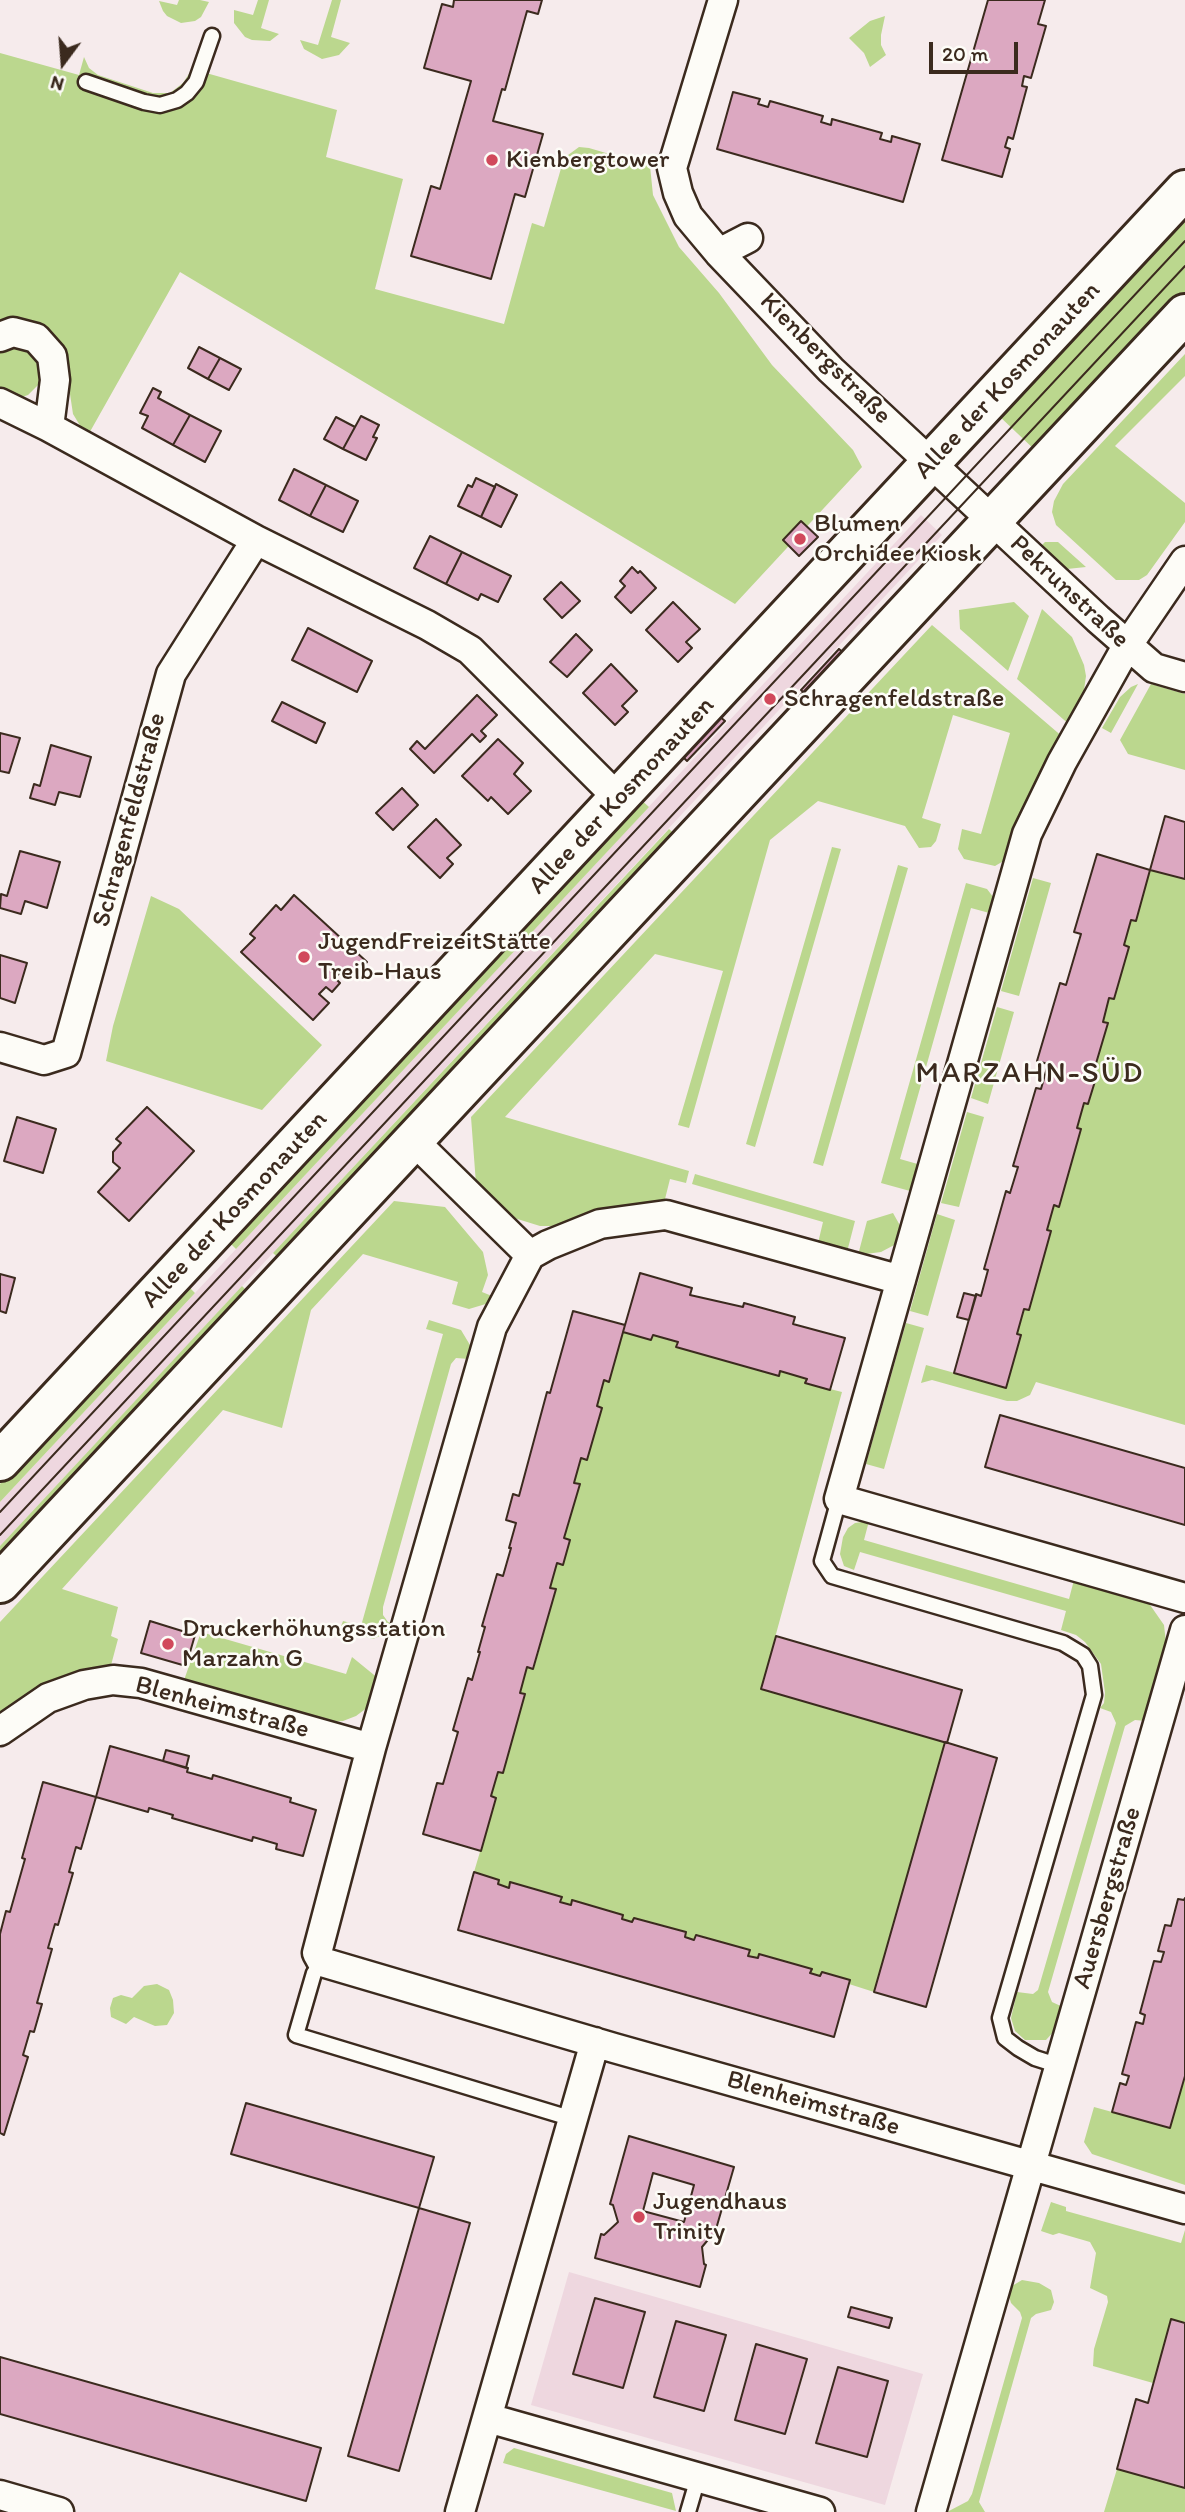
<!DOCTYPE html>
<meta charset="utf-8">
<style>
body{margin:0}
#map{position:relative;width:1185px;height:2512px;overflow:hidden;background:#f6ebec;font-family:Itim,sans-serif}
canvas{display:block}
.north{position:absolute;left:28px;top:28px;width:70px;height:70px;-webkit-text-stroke:5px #fdfcf7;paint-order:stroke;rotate:196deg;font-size:19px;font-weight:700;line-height:28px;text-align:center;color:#3b2a1e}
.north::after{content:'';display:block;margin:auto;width:24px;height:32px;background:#3b2a1e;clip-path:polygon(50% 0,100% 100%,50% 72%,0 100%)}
.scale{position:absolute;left:929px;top:42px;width:89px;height:32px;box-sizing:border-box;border:4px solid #3b2a1e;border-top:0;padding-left:9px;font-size:21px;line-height:24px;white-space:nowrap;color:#3b2a1e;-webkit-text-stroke:5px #fdfcf7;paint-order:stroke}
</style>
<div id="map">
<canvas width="1185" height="2512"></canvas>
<div class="north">N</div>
<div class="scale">20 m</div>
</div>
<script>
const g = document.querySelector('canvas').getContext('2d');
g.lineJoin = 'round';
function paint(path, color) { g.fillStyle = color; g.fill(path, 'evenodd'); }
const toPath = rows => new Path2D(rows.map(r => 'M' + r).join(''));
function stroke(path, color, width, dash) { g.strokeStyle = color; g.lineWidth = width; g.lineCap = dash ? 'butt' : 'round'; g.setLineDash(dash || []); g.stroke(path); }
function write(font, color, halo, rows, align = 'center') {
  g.font = font + ' Itim,sans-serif'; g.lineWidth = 5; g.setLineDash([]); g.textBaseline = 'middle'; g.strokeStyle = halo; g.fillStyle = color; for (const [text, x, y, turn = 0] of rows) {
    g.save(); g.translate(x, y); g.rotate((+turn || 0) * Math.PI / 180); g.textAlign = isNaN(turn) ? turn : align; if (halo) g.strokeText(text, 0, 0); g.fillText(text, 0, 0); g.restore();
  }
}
paint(toPath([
 [921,515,942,535,0,1546,0,1502],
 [569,2272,923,2374,885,2505,531,2405]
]), '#eed7df');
paint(toPath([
 [179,0,200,0,209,2,201,17,195,21,181,23,167,16,163,11,159,1,177,5],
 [258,0,269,0,261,28,279,34,270,41,252,40,245,37,234,23,234,10,253,15],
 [332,0,341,0,331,37,350,43,339,55,322,59,304,49,300,40,318,45],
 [885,16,881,35,881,45,886,55,870,67,864,53,849,38,870,21],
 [0,53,79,75,84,57,89,68,98,75,153,93,170,93,183,83,192,69,337,110,326,157,403,179,375,289,504,324,532,223,544,227,564,158,579,147,589,148,650,166,653,195,679,247,719,293,772,365,853,450,862,467,735,604,180,272,87,437,73,414,64,354,58,341,47,330,32,322,22,320,0,323],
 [1185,212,1185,292,1037,452,997,414],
 [26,344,43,364,41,382,28,395,19,398,0,392,0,347],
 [1185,354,1185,376,1115,446,1185,503,1185,522,1147,575,1139,580,1116,580,1056,525,1052,512,1054,501,1063,484],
 [1045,542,1058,542,1086,567,1067,569,1042,545],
 [1014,602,1029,616,1008,671,960,629,959,610],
 [1042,609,1072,637,1084,665,1086,676,1082,704,1071,726,1017,679],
 [932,625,1064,738,1007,859,995,866,964,859,958,849,962,829,981,834,1010,733,953,715,922,818,941,824,936,841,931,847,919,848,905,826,818,801,770,840,689,1128,678,1125,723,971,655,954,505,1117,689,1171,686,1183,670,1179,664,1203,582,1216,552,1226,540,1226,511,1217,476,1184,471,1117],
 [1138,684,1111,733,1102,728,1120,697,1131,687],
 [1151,684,1185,694,1185,770,1128,754,1120,740],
 [640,799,649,807,236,1249,227,1240],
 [669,829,678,837,282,1261,273,1253],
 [832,847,841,849,755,1147,746,1144],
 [898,865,908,868,823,1166,813,1163],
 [1150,870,1185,879,1185,1425,1036,1382,1030,1395,1017,1401,1007,1401,932,1380,921,1383,926,1365,1005,1387,1020,1335,1017,1334,1024,1309,1029,1310,1051,1232,1047,1230,1054,1205,1059,1206,1081,1130,1077,1128,1084,1103,1088,1104,1095,1078,1092,1077,1108,1023,1103,1022,1109,998,1114,999,1129,947,1124,945,1131,920,1136,920],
 [1033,878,1051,883,1019,996,1001,991],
 [966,883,987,889,997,902,993,914,971,908,900,1159,921,1165,913,1188,910,1191,881,1183],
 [151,896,179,909,322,1045,262,1110,106,1061,113,1026],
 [997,1007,1014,1012,988,1104,971,1098],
 [967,1112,984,1117,959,1207,941,1203],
 [695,1174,855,1221,847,1252,818,1243,823,1222,692,1184],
 [394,1201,445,1207,483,1252,488,1275,482,1292,492,1296,489,1303,469,1309,452,1304,458,1282,363,1254,311,1310,282,1428,223,1410,62,1589,118,1607,111,1636,118,1639,110,1669,0,1718,0,1622],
 [893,1213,902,1229,898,1243,881,1252,858,1255,867,1221],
 [937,1214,955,1220,928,1316,910,1311],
 [186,1284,195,1293,0,1502,0,1484],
 [242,1286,250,1294,0,1562,0,1546],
 [429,1320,461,1330,473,1350,469,1359,456,1358,451,1364,383,1607,383,1615,388,1622,396,1625,394,1630,373,1639,340,1629,343,1621,361,1626,443,1334,426,1329],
 [906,1323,924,1328,884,1469,866,1464],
 [623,1332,651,1340,653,1335,678,1342,677,1347,778,1376,780,1371,807,1379,806,1383,842,1392,761,1689,945,1742,874,1992,849,1984,849,1980,822,1972,820,1976,810,1973,811,1969,760,1954,758,1958,748,1956,696,1936,694,1940,685,1937,686,1932,634,1918,632,1922,622,1919,623,1915,573,1900,571,1905,560,1902,562,1898,510,1883,509,1888,498,1884,499,1880,474,1872,496,1798,491,1796,498,1772,503,1773,525,1694,520,1693,527,1667,534,1668,556,1590,550,1588,557,1563,563,1565,570,1540,564,1538,579,1484,574,1482,581,1458,586,1460,602,1408,597,1406,604,1380,609,1381],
 [869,1521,864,1540,1069,1599,1074,1580,1132,1596,1148,1602,1164,1625,1166,1643,1164,1660,1146,1721,1135,1720,1125,1726,1048,1992,1052,2002,1063,2007,1056,2029,1046,2040,1025,2040,1015,2031,1011,2018,1017,1992,1033,1994,1038,1990,1116,1723,1111,1712,1100,1708,1104,1703,1105,1693,1101,1664,1085,1642,1076,1635,1061,1630,1066,1611,860,1552,854,1570,844,1566,840,1554,843,1537,848,1528,855,1523],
 [201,1632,346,1674,352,1657,379,1679,373,1699,368,1707,356,1716,343,1721,330,1722,183,1683],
 [157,1984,169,1990,173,2000,174,2013,167,2025,155,2026,134,2017,126,2024,111,2017,110,2008,113,1998,121,1995,132,1998,144,1986],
 [1185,2076,1185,2185,1092,2154,1084,2142,1094,2107,1170,2128],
 [1051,2202,1066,2207,1066,2211,1181,2243,1185,2230,1185,2323,1171,2320,1153,2383,1093,2366,1094,2349,1108,2302,1107,2296,1090,2288,1096,2253,1090,2242,1059,2233,1053,2235,1041,2231],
 [1022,2280,1039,2283,1051,2290,1054,2302,1051,2310,1036,2314,1031,2318,979,2502,985,2512,947,2512,968,2501,972,2494,1022,2318,1020,2312,1011,2303,1009,2296,1012,2286],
 [514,2448,672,2493,676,2511,503,2463,506,2454],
 [1117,2469,1185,2488,1185,2512,1104,2512]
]), '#bbd78e');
const building = toPath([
 [454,0,542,0,538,14,527,11,505,90,502,89,493,121,543,134,525,197,515,194,491,279,411,256,431,186,440,189,471,81,424,68,442,4,453,7,454,0],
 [988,0,1045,0,1038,24,1046,26,1031,78,1024,76,1022,86,1027,87,1013,139,1008,137,1005,147,1010,149,1002,177,942,160,988,0],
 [733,92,760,99,758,104,768,107,770,101,823,116,821,122,831,125,832,119,882,133,880,139,891,142,892,136,920,144,903,202,717,149,733,92],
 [199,347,220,358,208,379,188,368,199,347],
 [220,358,241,369,229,390,208,379,220,358],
 [153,388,161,392,158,398,190,415,173,445,142,428,148,416,140,413,153,388],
 [190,415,221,431,205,462,173,445,190,415],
 [361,416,379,425,373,437,377,438,366,460,343,449,361,416],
 [336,417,355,427,343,449,324,439,336,417],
 [294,469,326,485,310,516,279,500,294,469],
 [476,478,495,487,481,517,458,506,468,485,472,487,476,478],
 [496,484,517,495,501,527,481,517,496,484],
 [326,485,358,501,343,532,310,516,326,485],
 [801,521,818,537,799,556,783,540,801,521],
 [430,536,462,552,446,584,414,568,430,536],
 [462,552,511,576,498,602,481,594,478,600,446,584,462,552],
 [632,567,638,573,640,571,656,588,631,613,615,597,625,586,620,581,632,567],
 [561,582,580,601,562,618,544,599,561,582],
 [673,602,700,629,686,642,692,648,678,662,646,630,673,602],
 [308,628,372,661,357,692,292,660,308,628],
 [576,634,592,650,567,677,550,662,576,634],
 [839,649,845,654,806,695,801,690,839,649],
 [611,664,637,691,622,706,628,712,615,725,583,693,611,664],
 [477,695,497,715,481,731,486,736,480,742,472,734,434,773,410,749,417,741,425,749,477,695],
 [282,702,325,723,316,743,272,721,282,702],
 [719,716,725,721,687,761,682,756,719,716],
 [0,733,20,738,9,773,0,771,0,733],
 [498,739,523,763,514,774,531,791,508,814,491,797,488,801,462,776,498,739],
 [51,745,91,757,80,797,59,792,55,805,30,798,34,784,40,786,51,745],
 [402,788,418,805,393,830,376,813,402,788],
 [1165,816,1185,822,1185,879,1150,870,1165,816],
 [436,819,461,845,447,858,453,864,440,878,408,847,436,819],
 [20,851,60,862,47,908,25,901,21,914,0,908,1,894,7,896,20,851],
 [1097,854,1150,870,1136,921,1131,920,1124,945,1129,947,1114,999,1109,998,1103,1022,1108,1023,1092,1077,1096,1078,1088,1104,1084,1103,1077,1128,1081,1129,1059,1207,1054,1205,1047,1230,1051,1231,1029,1310,1024,1309,1017,1334,1021,1335,1006,1388,954,1373,976,1294,981,1296,988,1270,984,1269,1006,1191,1010,1193,1018,1167,1013,1166,1036,1088,1041,1089,1048,1064,1037,1061,1060,983,1066,985,1081,934,1074,932,1097,854],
 [294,895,367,962,351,979,342,970,335,978,340,983,332,992,326,987,319,994,329,1003,313,1020,241,952,255,938,250,934,276,905,281,910,294,895],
 [0,955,27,963,15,1003,0,998,0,955],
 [147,1107,194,1151,129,1221,98,1192,120,1168,113,1162,113,1152,121,1143,116,1139,147,1107],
 [17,1117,56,1129,43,1173,4,1161,17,1117],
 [640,1273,692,1288,690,1295,743,1307,744,1303,795,1317,793,1324,845,1338,830,1390,805,1383,807,1379,780,1371,779,1376,676,1347,678,1342,653,1335,651,1340,623,1332,640,1273],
 [0,1274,15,1278,6,1313,0,1311,0,1274],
 [964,1293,976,1296,969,1320,957,1317,964,1293],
 [573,1311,625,1325,609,1382,604,1380,597,1406,602,1408,587,1460,581,1458,574,1483,580,1484,564,1538,570,1540,563,1565,557,1563,550,1588,556,1589,533,1669,527,1667,520,1693,525,1694,503,1773,498,1772,491,1796,496,1798,481,1851,423,1834,437,1783,443,1784,458,1732,453,1730,468,1678,472,1680,480,1652,478,1652,485,1627,482,1626,497,1574,503,1576,511,1548,509,1548,516,1523,506,1520,513,1494,519,1496,547,1392,550,1393,573,1311],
 [1000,1415,1185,1468,1185,1525,985,1467,1000,1415],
 [150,1621,195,1635,186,1666,141,1653,150,1621],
 [776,1636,962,1690,947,1743,761,1689,776,1636],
 [945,1742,997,1758,926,2007,874,1992,945,1742],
 [110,1746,188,1768,187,1772,212,1779,213,1775,291,1798,290,1802,316,1810,303,1856,276,1849,277,1844,253,1837,252,1841,172,1818,173,1815,149,1808,148,1812,96,1797,110,1746],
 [166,1750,189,1756,186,1768,163,1761,166,1750],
 [43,1782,96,1797,81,1849,76,1847,69,1872,73,1873,58,1925,55,1924,48,1948,52,1949,37,2003,42,2004,34,2032,30,2031,23,2055,28,2057,4,2135,0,2133,0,1934,6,1911,10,1912,25,1859,22,1858,43,1782],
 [474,1872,499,1880,498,1884,509,1888,510,1882,562,1897,560,1902,571,1905,572,1900,623,1915,622,1919,632,1922,634,1918,686,1932,685,1937,694,1940,696,1935,750,1950,748,1956,758,1958,759,1954,812,1969,810,1973,820,1976,822,1972,850,1980,834,2037,458,1930,474,1872],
 [1185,1898,1185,2076,1170,2128,1112,2112,1120,2083,1126,2085,1129,2076,1122,2074,1136,2022,1143,2024,1145,2015,1140,2013,1154,1961,1161,1962,1164,1952,1158,1951,1165,1925,1171,1926,1178,1899,1184,1900,1185,1898],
 [246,2103,434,2157,419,2208,231,2154,246,2103],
 [629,2136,734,2167,714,2236,712,2235,702,2247,704,2264,706,2265,700,2287,595,2258,601,2234,604,2235,618,2222,613,2205,610,2204,629,2136],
 [653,2173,694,2185,684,2222,643,2211,653,2173],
 [419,2208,470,2223,399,2471,348,2456,419,2208],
 [595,2298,645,2312,623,2388,573,2374,595,2298],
 [851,2307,892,2318,889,2328,848,2317,851,2307],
 [1171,2319,1185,2323,1185,2488,1117,2469,1136,2399,1148,2403,1171,2319],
 [676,2321,726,2335,704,2411,654,2397,676,2321],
 [756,2344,807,2359,785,2434,735,2420,756,2344],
 [0,2357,321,2448,306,2501,0,2414,0,2357],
 [838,2367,888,2381,867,2457,816,2443,838,2367]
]);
paint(building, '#dca8c1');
stroke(building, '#3b2a1e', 2);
const lane = toPath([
 [86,82,144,102,160,105,177,100,187,93,196,82,212,36],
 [839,1499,822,1561,832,1576,1063,1643,1083,1655,1090,1666,1094,1695,1000,2018,1005,2038,1018,2048,1035,2058,1060,2066],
 [322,1962,314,1973,296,2035,573,2119],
 [688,2512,698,2478]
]);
const street = toPath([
 [723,0,672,168,678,193,688,216,719,253,831,370,1098,619,1154,668,1185,677],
 [719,253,748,238],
 [0,337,13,332,36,338,52,356,55,380,49,427,0,403],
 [49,427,256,540,427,625,470,650,619,799],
 [1185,561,1127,646,1062,762,1027,834,839,1499,1185,1598],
 [0,1047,44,1060,66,1053,171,674,256,540],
 [413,1140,530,1255],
 [901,1280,666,1215,600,1224,548,1245,530,1255,492,1327,371,1748,317,1953,322,1962,614,2048,1185,2209],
 [0,1731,48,1698,84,1685,113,1680,141,1683,371,1748],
 [488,2418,820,2512],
 [0,2495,59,2512],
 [460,2512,595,2042],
 [931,2512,1185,1630]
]);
const secondary = toPath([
 [0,1461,1185,190],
 [0,1583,1185,314]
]);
stroke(lane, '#3b2a1e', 19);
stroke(street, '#3b2a1e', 33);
stroke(secondary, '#3b2a1e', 44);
stroke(lane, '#fdfcf7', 14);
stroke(street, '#fdfcf7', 28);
stroke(secondary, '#fdfcf7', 38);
stroke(toPath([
 [0,1512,1185,241],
 [0,1535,1185,266]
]), '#3b2a1e', 2);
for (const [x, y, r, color] of [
 [492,160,7,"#d1495b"],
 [800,539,7,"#d1495b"],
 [770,699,7,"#d1495b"],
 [304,957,7,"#d1495b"],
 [168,1644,7,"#d1495b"],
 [639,2217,7,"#d1495b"]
]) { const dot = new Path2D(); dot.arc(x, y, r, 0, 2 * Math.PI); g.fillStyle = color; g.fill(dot); stroke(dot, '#fdfcf7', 2.5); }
write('26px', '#3b2a1e', '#fdfcf7', [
 ["Kienbergtower",506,160],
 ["Blumen",814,524],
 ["Orchidee Kiosk",814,554],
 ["Schragenfeldstraße",784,699],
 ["JugendFreizeitStätte",318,942],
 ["Treib-Haus",318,972],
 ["Druckerhöhungsstation",182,1629],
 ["Marzahn G",182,1659],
 ["Jugendhaus",653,2202],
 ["Trinity",653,2232]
], 'left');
write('26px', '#3b2a1e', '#fdfcf7', [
 ["Kienbergstraße",825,359,45],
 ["Allee der Kosmonauten",1008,381,-47],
 ["Pekrunstraße",1069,592,43],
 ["Allee der Kosmonauten",622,796,-47],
 ["Schragenfeldstraße",130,820,-75],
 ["Allee der Kosmonauten",235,1210,-47],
 ["Blenheimstraße",222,1708,15],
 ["Auersbergstraße",1108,1898,-74],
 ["Blenheimstraße",813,2104,16]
]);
g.letterSpacing = '2px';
write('30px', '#3b2a1e', '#fdfcf7', [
 ["MARZAHN-SÜD",1030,1074]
]);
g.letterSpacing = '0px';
</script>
